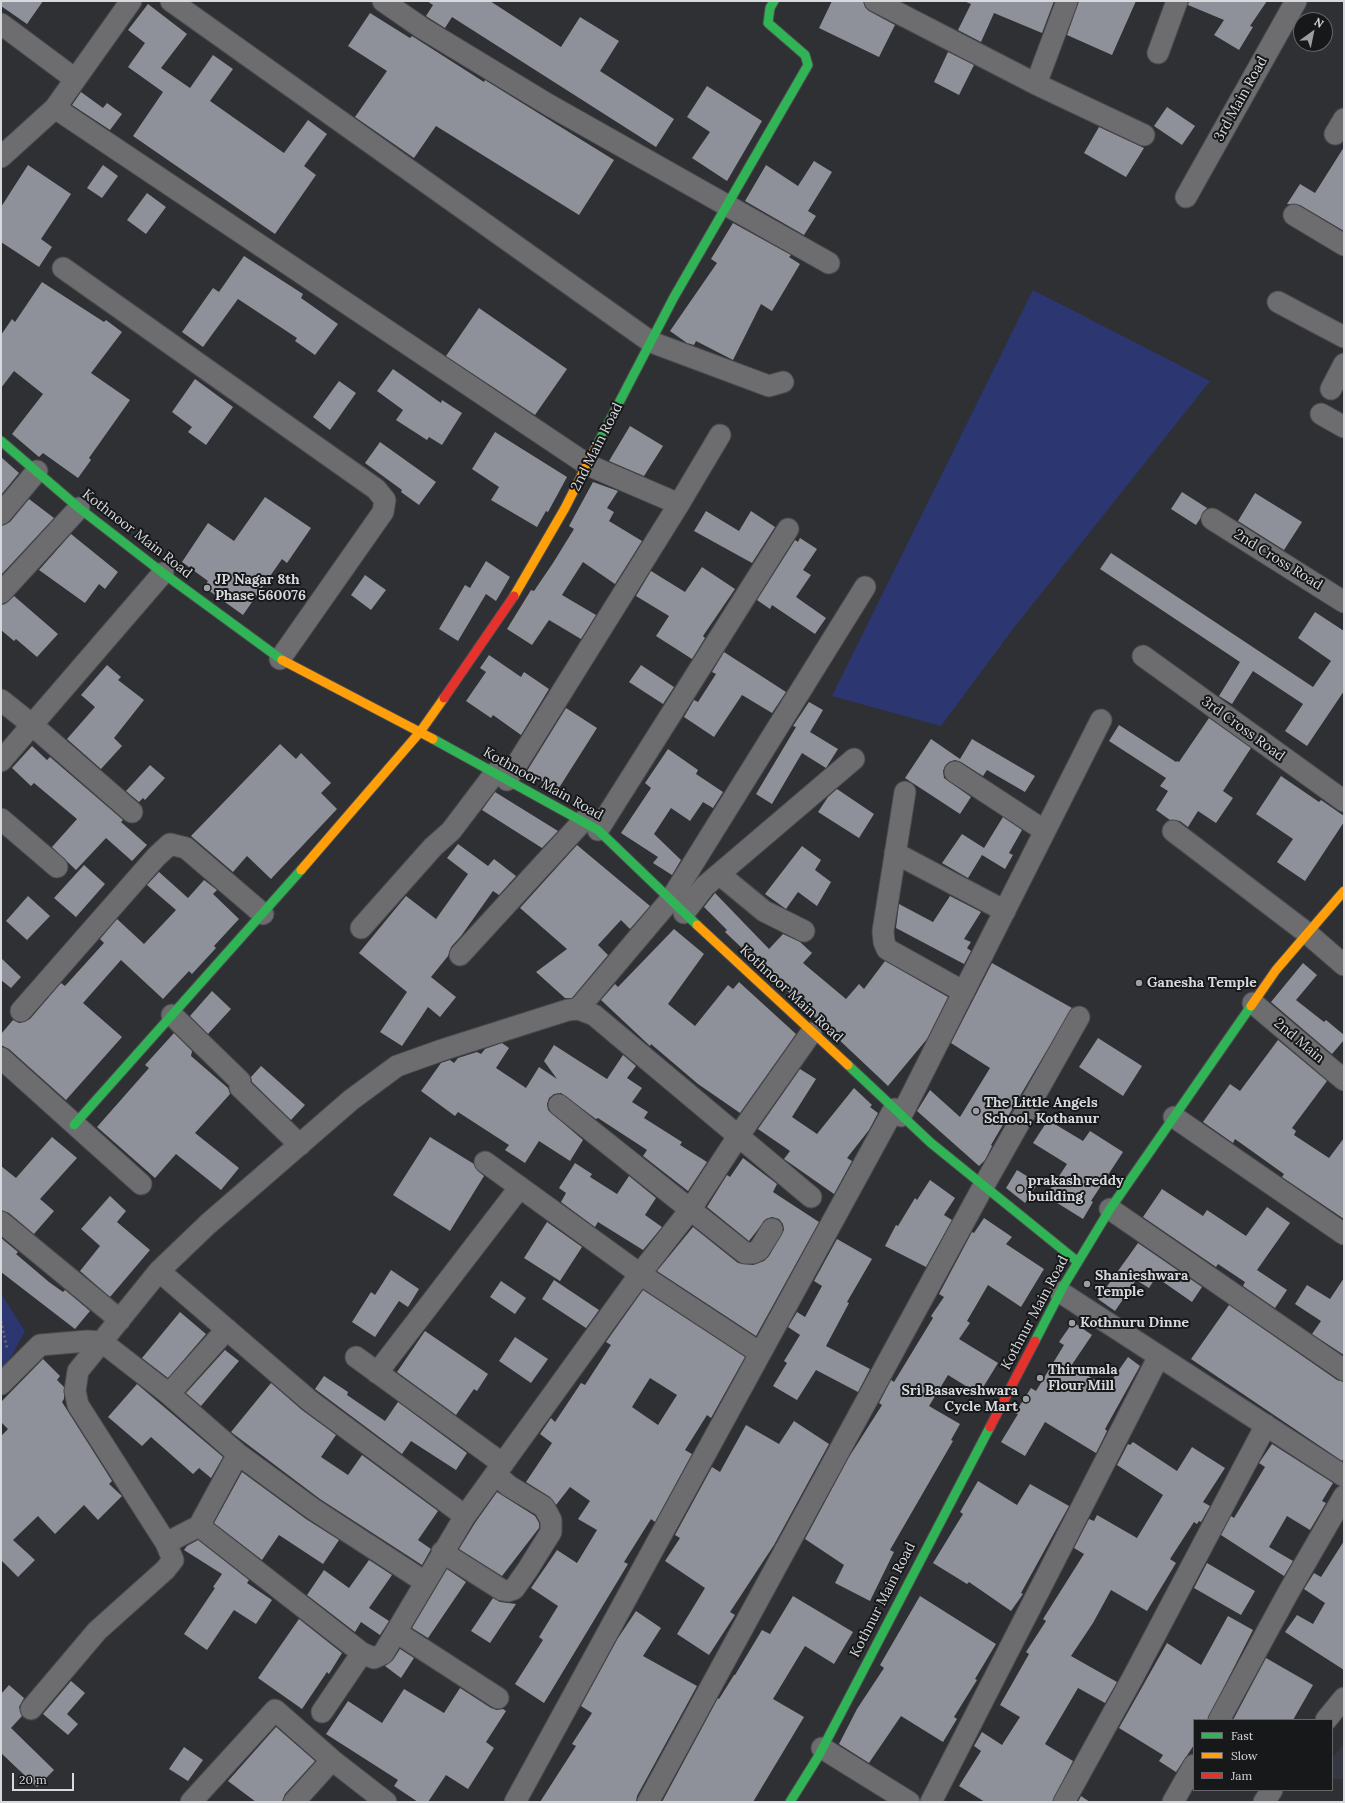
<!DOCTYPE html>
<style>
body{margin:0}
#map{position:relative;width:1345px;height:1803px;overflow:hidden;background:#2f3034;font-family:Lora,serif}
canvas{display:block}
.frame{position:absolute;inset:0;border:2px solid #d8d9dd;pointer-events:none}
.legend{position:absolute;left:1193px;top:1719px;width:140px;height:72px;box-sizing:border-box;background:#17181a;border:1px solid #646568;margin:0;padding:5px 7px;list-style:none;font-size:12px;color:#d8d9dd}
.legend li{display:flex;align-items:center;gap:8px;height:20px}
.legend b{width:20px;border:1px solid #646568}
.north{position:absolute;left:1293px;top:12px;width:40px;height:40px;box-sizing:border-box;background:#17181a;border:1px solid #646568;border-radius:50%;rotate:33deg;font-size:11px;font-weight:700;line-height:16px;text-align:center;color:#d8d9dd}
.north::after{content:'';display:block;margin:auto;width:14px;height:18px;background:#9d9ea2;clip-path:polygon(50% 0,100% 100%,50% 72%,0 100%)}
.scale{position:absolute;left:12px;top:1773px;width:62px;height:18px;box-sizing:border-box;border:2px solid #d8d9dd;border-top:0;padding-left:5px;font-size:12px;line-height:14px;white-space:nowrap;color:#d8d9dd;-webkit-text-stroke:3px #17181a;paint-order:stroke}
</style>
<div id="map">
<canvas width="1345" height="1803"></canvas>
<div class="frame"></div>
<ul class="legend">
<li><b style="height:5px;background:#30b455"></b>Fast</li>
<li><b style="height:5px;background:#ff9f0a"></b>Slow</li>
<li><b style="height:5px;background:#e5322d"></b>Jam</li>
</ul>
<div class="north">N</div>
<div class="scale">20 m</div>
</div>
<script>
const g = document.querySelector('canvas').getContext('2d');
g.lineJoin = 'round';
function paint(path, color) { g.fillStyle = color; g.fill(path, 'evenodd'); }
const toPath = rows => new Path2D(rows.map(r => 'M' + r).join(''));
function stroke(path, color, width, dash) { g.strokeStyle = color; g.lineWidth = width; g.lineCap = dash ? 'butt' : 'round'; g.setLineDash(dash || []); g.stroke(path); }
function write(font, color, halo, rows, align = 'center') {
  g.font = font + ' Lora,serif'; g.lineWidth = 4; g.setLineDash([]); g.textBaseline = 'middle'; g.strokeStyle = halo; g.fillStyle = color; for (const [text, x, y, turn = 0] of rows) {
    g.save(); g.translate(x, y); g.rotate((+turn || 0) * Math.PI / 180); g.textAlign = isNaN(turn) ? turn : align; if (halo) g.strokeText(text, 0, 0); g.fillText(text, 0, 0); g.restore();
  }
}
paint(toPath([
 [1344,1744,1344,1779,1332,1779,1332,1758]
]), '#353843');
paint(toPath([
 [1033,290,1210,381,1012,630,941,726,832,696],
 [1,1294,25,1331,1,1376]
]), '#2c3771');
paint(toPath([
 [1,1,43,1,27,24,1,6],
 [427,1,490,1,561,47,580,17,619,41,600,71,674,119,656,147,452,17,445,28,429,18,426,16,433,5],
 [832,1,863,1,865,7,869,11,895,25,879,57,819,28],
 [964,1,1054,1,1042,33,994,13,981,42,958,30,971,4],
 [1079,1,1136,1,1112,55,1067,35],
 [1189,1,1267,1,1250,26,1253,27,1239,50,1214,35,1224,20,1188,5],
 [148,4,187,34,161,68,190,88,213,55,233,69,210,101,284,153,308,120,327,134,304,166,316,175,275,234,133,136,163,92,128,67,145,43,128,30],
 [370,13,410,38,412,36,484,82,485,80,614,160,579,215,436,126,414,158,355,117,387,71,348,46],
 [948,52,974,65,959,95,934,82],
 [707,86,762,121,727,181,692,158,710,132,687,117],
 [81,92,103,108,107,103,122,114,110,130,72,105],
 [1167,107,1195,126,1182,145,1154,126],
 [1099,127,1144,148,1126,177,1084,153],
 [1344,147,1344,231,1300,205,1287,204,1300,184,1315,193],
 [814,161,832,172,808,211,816,216,804,235,745,201,766,165,798,186],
 [28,165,71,194,41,239,52,247,39,267,1,242,1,207],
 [103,165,118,176,102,198,87,188],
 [147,193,166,207,146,234,127,220],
 [733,223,791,255,789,257,800,264,772,311,761,304,733,360,696,341,694,345,687,343,670,331,717,263,711,259],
 [244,256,303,294,301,298,338,324,315,355,295,341,297,338,238,299,203,347,182,332,213,288,219,292],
 [42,282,104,322,106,320,122,332,91,373,130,400,89,458,91,460,78,478,43,453,39,457,12,434,43,394,14,371,1,388,1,335,12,319,15,322],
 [479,308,567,369,535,415,446,356],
 [393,369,441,403,442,400,462,413,442,445,429,437,427,440,396,420,403,410,377,391],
 [195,379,233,407,206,445,188,432,192,427,172,412],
 [339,381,356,393,330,430,313,417],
 [630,426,663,446,644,476,609,461],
 [495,432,567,477,548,512,546,511,537,527,491,500,499,487,472,469],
 [380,442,436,482,419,505,401,492,402,490,365,463],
 [1,457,19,473,1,495],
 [593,482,618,491,607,508,614,512,609,521,642,541,615,584,583,562,562,595,596,615,581,639,549,620,532,645,507,629,531,590,534,591,553,563,574,529,569,526],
 [1182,492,1207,508,1196,525,1171,509],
 [1255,493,1302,522,1284,550,1238,521],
 [265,497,311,528,287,563,282,559,243,615,204,587,208,581,182,562,208,523,234,541],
 [29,499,54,518,1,575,1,526,10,522],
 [706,511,739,531,751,511,775,527,752,563,694,531],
 [71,534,118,572,105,589,99,584,85,603,39,570],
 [800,538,817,549,803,570,811,575,796,597,826,618,815,634,772,605,770,609,757,600,795,540,798,542],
 [1111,553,1313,687,1331,661,1298,638,1315,612,1344,631,1344,691,1307,746,1285,731,1303,704,1253,671,1232,704,1219,696,1240,662,1100,569],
 [486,561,510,577,496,601,486,594,458,641,439,629,465,585,470,588],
 [702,567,735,589,703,636,705,638,692,659,656,636,669,616,636,596,651,571,685,592],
 [365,575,386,590,371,610,351,595],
 [14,596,58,634,37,657,16,639,14,641,1,630,1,605,5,604],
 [724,652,786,692,772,713,742,695,714,737,684,717,694,700,698,702,716,674,712,672],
 [489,655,521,677,524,672,549,689,521,735,493,715,491,718,466,701,486,672,480,668],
 [107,665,121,677,118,680,144,700,114,738,122,746,101,769,67,739,95,707,81,695],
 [641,665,674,687,663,704,629,682],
 [809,702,823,710,810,732,838,749,826,768,802,753,772,804,756,794,796,727,793,726],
 [566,708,597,728,557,791,527,771],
 [1209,718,1251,748,1223,791,1233,798,1216,823,1198,811,1188,827,1180,821,1170,820,1156,810,1168,791,1160,786,1166,778,1109,741,1119,725,1176,762,1177,761,1179,762],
 [931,739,960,759,972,739,1035,776,1025,792,987,770,983,776,961,762,955,760,949,762,945,766,943,771,944,778,971,797,960,814,905,778],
 [280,744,296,759,301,753,331,783,321,793,337,809,271,879,247,856,233,872,191,836],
 [32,746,47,760,50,757,123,820,121,822,147,845,132,861,106,838,76,870,52,847,77,819,34,783,31,786,12,768],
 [668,749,698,770,696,774,723,792,713,808,703,802,690,821,671,808,654,834,681,860,672,875,653,863,658,857,621,833,651,788,645,783],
 [150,765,165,778,145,800,143,798,139,802,126,791],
 [1281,776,1319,802,1321,800,1344,816,1344,822,1305,881,1277,862,1293,839,1256,814],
 [837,789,874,814,859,838,818,812,828,797],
 [495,792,558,831,542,848,482,810],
 [1003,817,1022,830,1009,853,1013,855,1005,869,982,855,968,878,942,863,962,834,984,848],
 [458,844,488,866,494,859,516,876,499,895,493,891,461,936,451,947,448,956,431,977,456,997,440,1017,428,1007,402,1046,380,1032,407,992,359,953,406,896,436,919,468,874,447,858],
 [577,845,650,906,630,929,621,920,598,945,608,955,572,998,565,998,536,972,567,949,520,908],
 [802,846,821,860,815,870,831,882,817,906,798,892,786,909,765,894],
 [84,865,105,884,76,917,54,898],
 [159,872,188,898,204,880,217,890,213,894,239,919,214,946,216,948,192,974,189,971,163,999,121,960,83,1003,122,1037,66,1100,9,1049,1,1045,1,1034,13,1020,19,1023,24,1022,30,1019,61,983,65,986,104,943,100,939,117,919,144,944,176,910,147,885],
 [715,893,769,949,783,934,800,942,812,953,803,963,846,999,859,984,864,989,885,961,948,997,927,1039,888,1086,725,932,727,930,704,907],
 [28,896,50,916,27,940,6,921],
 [950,896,981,912,964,939,971,942,967,948,971,951,964,964,896,928,899,904,933,922],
 [674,929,704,954,668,1004,695,1026,728,985,733,989,739,982,796,1034,740,1113,698,1084,651,1044,650,1046,601,1000,615,984,618,987],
 [1,958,21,977,11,988,1,980],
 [992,963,1072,1008,991,1145,992,1146,985,1160,979,1166,917,1111,930,1090,960,1117,990,1068,951,1043],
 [1303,963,1317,975,1296,1000,1324,1022,1326,1020,1344,1035,1344,1040,1332,1054,1271,1002],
 [212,991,231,1009,208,1034,190,1016],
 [174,1033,192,1051,191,1056,228,1088,230,1094,195,1133,239,1168,221,1190,176,1154,155,1178,97,1127,149,1068,145,1065],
 [1098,1038,1142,1066,1123,1096,1079,1067],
 [1278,1040,1327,1081,1292,1128,1296,1131,1294,1135,1329,1158,1344,1138,1344,1219,1282,1177,1284,1174,1235,1139,1233,1143,1203,1122,1230,1084,1240,1091],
 [502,1043,509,1048,496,1068,526,1088,539,1067,557,1079,544,1061,554,1045,607,1079,623,1055,636,1066,627,1078,642,1088,632,1102,648,1112,644,1118,682,1142,680,1145,707,1162,688,1191,643,1156,647,1150,598,1118,596,1119,561,1093,554,1094,549,1098,547,1104,548,1110,583,1140,570,1161,539,1141,525,1163,505,1150,509,1145,458,1112,455,1116,421,1091,441,1063,450,1060,454,1063,458,1058,477,1052,481,1054,485,1049],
 [261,1066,305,1105,291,1120,252,1082,251,1077],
 [800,1069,816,1079,792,1117,817,1134,854,1088,872,1105,870,1107,878,1113,869,1130,847,1158,852,1161,834,1194,784,1159,790,1151,758,1129],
 [1048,1120,1083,1141,1090,1131,1123,1152,1091,1201,1093,1202,1083,1219,1046,1196,1067,1164,1033,1143],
 [52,1137,77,1158,40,1199,54,1211,34,1234,9,1213,1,1210,1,1166,16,1178],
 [430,1137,474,1164,478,1171,484,1176,450,1231,393,1195],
 [743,1158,777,1184,773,1192,819,1222,756,1336,657,1271,693,1227,738,1263,753,1265,764,1261,769,1256,784,1230,783,1224,779,1219,772,1217,766,1219,749,1241,707,1207,727,1175,730,1177],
 [575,1163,592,1174,590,1177,617,1194,629,1176,656,1198,645,1215,662,1227,643,1250,598,1222,595,1227,561,1202,566,1193,559,1188],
 [1017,1170,1038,1183,1025,1203,1006,1188],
 [930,1180,955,1198,944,1215,952,1220,926,1267,885,1246,896,1225,898,1226,915,1198,917,1200],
 [1162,1189,1203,1216,1207,1210,1246,1236,1267,1207,1290,1223,1257,1270,1287,1290,1275,1308,1243,1286,1245,1282,1218,1264,1216,1267,1143,1217],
 [110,1196,126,1211,117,1222,150,1250,110,1297,80,1271,100,1246,81,1229],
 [984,1218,1012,1237,1006,1244,1044,1269,1021,1307,988,1285,967,1321,970,1323,959,1339,998,1363,979,1394,948,1375,929,1406,960,1424,951,1440,953,1441,890,1550,894,1552,870,1601,835,1583,844,1565,805,1539,849,1457,882,1405,879,1403,891,1380,894,1382,933,1318,931,1316,944,1297,939,1294,972,1232,974,1233],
 [547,1222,582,1247,560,1281,524,1258],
 [1,1238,18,1252,16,1254,49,1282,63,1292,65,1290,90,1311,75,1329,1,1272],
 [837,1239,872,1259,847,1302,849,1303,826,1346,870,1369,858,1392,816,1370,797,1400,773,1386,787,1363,784,1361,800,1335,788,1327,797,1312,805,1317,822,1286,814,1281],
 [1138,1243,1202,1287,1192,1302,1156,1277,1149,1288,1136,1280,1115,1311,1098,1299],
 [391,1270,419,1289,408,1307,399,1301,375,1337,352,1322,371,1292,375,1295],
 [1344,1278,1344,1355,1312,1334,1321,1321,1295,1304,1307,1285,1330,1299],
 [554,1280,599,1310,586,1328,542,1299],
 [501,1281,526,1298,515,1314,490,1297],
 [643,1290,745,1357,711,1418,707,1415,685,1450,692,1454,655,1522,651,1519,624,1562,628,1564,544,1703,515,1684,543,1640,539,1637,558,1606,531,1588,557,1550,577,1563,597,1530,578,1519,590,1501,570,1487,556,1505,550,1497,526,1482,552,1443,540,1434,551,1418,555,1422,581,1383,585,1385,611,1345,606,1342],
 [650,1378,677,1395,658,1425,632,1407],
 [1229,1305,1337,1380,1344,1382,1344,1458,1342,1461,1191,1359],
 [180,1312,206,1334,168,1378,142,1358],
 [1073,1322,1092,1335,1071,1366,1107,1387,1128,1357,1140,1366,1105,1429,1107,1431,1096,1453,1045,1422,1025,1456,1001,1442,1018,1414,1015,1413,1031,1388,1036,1391,1064,1345,1059,1342],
 [425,1331,488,1374,477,1391,474,1389,456,1415,397,1372],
 [515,1337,548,1359,531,1383,499,1361],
 [225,1350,239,1361,201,1406,186,1393],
 [43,1359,60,1376,57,1380,64,1387,64,1399,62,1402,112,1481,109,1484,122,1496,98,1520,84,1505,55,1534,38,1516,13,1540,35,1560,18,1577,1,1560,1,1436,8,1429,1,1422,1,1402],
 [324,1376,348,1392,347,1395,385,1421,398,1402,467,1453,456,1470,411,1441,402,1454,315,1389],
 [271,1383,302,1410,336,1435,321,1457,348,1475,362,1455,438,1511,418,1540,431,1549,422,1565,320,1499,231,1432],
 [137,1384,223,1457,211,1478,199,1468,193,1474,151,1437,142,1446,108,1417],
 [794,1421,829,1444,774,1545,730,1612,735,1615,709,1655,677,1634,705,1588,665,1561,680,1538,675,1535,712,1467,720,1472,746,1425,779,1444],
 [1133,1442,1177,1471,1192,1447,1225,1468,1203,1502,1210,1506,1201,1522,1199,1521,1197,1524,1194,1522,1170,1559,1176,1563,1147,1611,1111,1590,1093,1623,1071,1656,1117,1682,1105,1703,1078,1688,1045,1744,1073,1761,1052,1802,985,1802,959,1786,981,1751,974,1746,982,1732,1002,1745,1020,1717,1000,1705,1029,1654,1026,1652,1046,1621,1043,1619,1084,1554,1074,1548,1089,1519,1094,1521,1097,1515,1137,1538,1163,1495,1117,1465,1128,1444,1130,1445],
 [1272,1444,1333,1483,1322,1501,1326,1503,1310,1530,1287,1516,1269,1547,1293,1561,1284,1576,1221,1535,1231,1516,1234,1518,1265,1467,1259,1463],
 [242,1472,306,1519,339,1540,323,1564,279,1535,262,1560,214,1523],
 [978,1481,1017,1505,1030,1484,1069,1506,1021,1593,1023,1594,1011,1611,969,1582,967,1584,933,1563,963,1514,960,1512],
 [497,1492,535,1516,539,1523,539,1528,502,1576,459,1549,475,1523],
 [198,1540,249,1580,247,1583,272,1600,256,1624,234,1610,207,1650,184,1634,215,1588,213,1587,222,1574,184,1550,187,1546],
 [1344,1541,1344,1670,1285,1632,1297,1615,1313,1624,1325,1603,1304,1589,1314,1573,1321,1577],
 [369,1560,392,1575,369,1608,389,1621,380,1635,361,1622,355,1632,307,1595,324,1570,349,1588],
 [1207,1563,1255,1591,1241,1615,1194,1588],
 [447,1569,466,1582,428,1638,412,1628],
 [793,1596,853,1632,834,1664,805,1646,773,1699,804,1717,753,1802,662,1802,718,1698,719,1699,734,1675,735,1675,762,1630,770,1634],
 [920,1596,996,1644,975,1679,977,1680,954,1717,957,1719,943,1742,901,1716,869,1763,839,1744,857,1709,884,1668,880,1665],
 [493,1598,500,1602,516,1604,490,1643,471,1631],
 [636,1611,661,1628,643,1656,697,1686,637,1796,636,1802,540,1802,576,1746,572,1744,592,1713,581,1706,618,1638],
 [1228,1616,1253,1630,1207,1720,1194,1720,1194,1745,1176,1772,1159,1761,1163,1755,1119,1728,1167,1643,1201,1665],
 [299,1619,342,1653,329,1674,327,1672,302,1709,258,1678],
 [400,1649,414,1658,401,1678,385,1666,393,1660],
 [1266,1658,1313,1685,1293,1720,1233,1720],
 [71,1681,85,1693,67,1714,78,1724,68,1735,43,1714],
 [9,1685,24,1698,19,1707,22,1716,11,1728,54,1770,37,1787,1,1753,1,1694],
 [460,1688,491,1708,497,1710,503,1709,506,1711,486,1742,494,1748,468,1789,446,1775,428,1802,418,1802,394,1786,398,1780,326,1734,348,1701,382,1723,404,1689,444,1713],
 [276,1727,315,1761,285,1794,282,1802,256,1802,228,1781],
 [184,1747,203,1760,188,1781,169,1769],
 [1081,1796,1090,1802,1078,1802]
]), '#8e919a');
const street = toPath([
 [171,1,651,342,769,386,783,382],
 [383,1,422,28,549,105,829,263],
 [875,1,1036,84,1144,135],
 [1,24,75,79],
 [1158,53,1177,1],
 [1036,84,1067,1],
 [55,108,131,1],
 [1335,134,1344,119],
 [1,157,55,108,588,465,679,504,507,780],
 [1186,197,1296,1],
 [1294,215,1344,245],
 [63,268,376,489,385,500,383,512,280,659],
 [1278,302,1344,337],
 [1331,389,1344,364],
 [1321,414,1344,427],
 [679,504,720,435],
 [1,514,37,471],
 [1212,519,1344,602],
 [1,593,79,508],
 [1143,656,1344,801],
 [1,700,31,724,132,812],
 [1,761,163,573],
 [955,772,1045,831],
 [905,792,883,931,884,942,887,949,964,992],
 [1,819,57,867],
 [598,830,788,529],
 [1173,831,1307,933,1344,965],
 [895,853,1005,911],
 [719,874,764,911,804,931],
 [684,913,705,886,854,759],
 [361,928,433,847,451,831,495,773],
 [460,955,583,821],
 [1253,1003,1344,1080],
 [578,1009,671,899,865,587],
 [21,1011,156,857,170,844,186,848,263,914],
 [172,1015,240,1081,240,1087,300,1145],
 [1,1058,141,1184],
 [559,1105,745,1253,753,1253,759,1250,772,1229],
 [901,1116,1101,720],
 [1174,1117,1344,1234],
 [485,1162,640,1274,760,1353],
 [1110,1209,1344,1370],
 [1,1222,120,1320],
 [159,1271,310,1401,465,1516],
 [1060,1292,1344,1476],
 [356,1357,503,1464],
 [377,1373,520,1187],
 [1,1384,40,1345,87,1341,102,1342,169,1394,238,1454,313,1509,425,1582],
 [169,1394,227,1329],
 [199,1526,362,1653,374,1658,383,1654,465,1516,640,1274,690,1210,739,1135,811,1033],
 [166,1543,199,1526,238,1454],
 [442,1552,502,1590,508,1591,514,1589,528,1569,551,1532,551,1520,544,1507,509,1486,495,1474],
 [396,1632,498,1698],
 [31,1709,97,1631,165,1570,173,1560,166,1543,78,1405,75,1391,78,1371,159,1271,208,1224,351,1100,397,1066,442,1050,568,1010,578,1009,594,1015,811,1197],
 [322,1712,362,1653],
 [1219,1720,1288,1593,1344,1496],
 [1326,1720,1344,1698],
 [822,1748,909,1802],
 [191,1802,275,1710,332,1760,386,1802],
 [294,1802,332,1760],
 [515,1802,894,1109],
 [648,1802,983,1187,1079,1017],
 [931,1802,1159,1356],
 [1064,1802,1132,1679,1266,1425],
 [1173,1802,1194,1765],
 [1264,1802,1272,1790]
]);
const fast = toPath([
 [1,441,79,508,163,573,282,660],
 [597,445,674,297,808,65,805,55,768,23,770,8,774,1],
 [433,739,598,830,697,925],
 [848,1065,931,1143,1078,1262],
 [74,1125,301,870],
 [1035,1341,1064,1285,1110,1209,1251,1006],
 [790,1802,818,1757,990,1427]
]);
const slow = toPath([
 [514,596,565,508,597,445],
 [282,660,433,739],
 [301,870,420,732,444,698],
 [697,925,848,1065],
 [1251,1006,1276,970,1344,891]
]);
const jam = toPath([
 [444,698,514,596],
 [990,1427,1035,1341]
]);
stroke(street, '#4a4b4e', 23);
stroke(fast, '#4a4b4e', 11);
stroke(slow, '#4a4b4e', 11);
stroke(jam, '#4a4b4e', 11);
stroke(toPath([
 [1,1321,7,1348]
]), '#6a6b6d', 2.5, [2, 3]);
stroke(street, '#6d6d70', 21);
stroke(fast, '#30b455', 9);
stroke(slow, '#ff9f0a', 9);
stroke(jam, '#e5322d', 9);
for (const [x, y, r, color] of [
 [207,588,4,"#9d9ea2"],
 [1139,983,4,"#9d9ea2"],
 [976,1111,4,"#9d9ea2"],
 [1020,1189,4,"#9d9ea2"],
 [1087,1284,4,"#9d9ea2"],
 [1072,1323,4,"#9d9ea2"],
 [1040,1378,4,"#9d9ea2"],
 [1026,1399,4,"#9d9ea2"]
]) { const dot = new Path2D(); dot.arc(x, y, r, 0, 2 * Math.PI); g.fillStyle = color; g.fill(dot); stroke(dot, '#17181a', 1.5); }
write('14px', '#d8d9dd', '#17181a', [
 ["3rd Main Road",1241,99,-61],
 ["2nd Main Road",597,447,-63],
 ["Kothnoor Main Road",137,534,38],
 ["2nd Cross Road",1278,560,32],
 ["3rd Cross Road",1243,729,36],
 ["Kothnoor Main Road",543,784,29],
 ["Kothnoor Main Road",791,994,43],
 ["2nd Main",1299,1041,40],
 ["Kothnur Main Road",1035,1313,-62],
 ["Kothnur Main Road",883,1600,-63]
]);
write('bold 14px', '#d8d9dd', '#17181a', [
 ["JP Nagar 8th",215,580],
 ["Phase 560076",215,596],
 ["Ganesha Temple",1147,983],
 ["The Little Angels",984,1103],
 ["School, Kothanur",984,1119],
 ["prakash reddy",1028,1181],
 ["building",1028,1197],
 ["Shanieshwara",1095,1276],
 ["Temple",1095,1292],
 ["Kothnuru Dinne",1080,1323],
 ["Thirumala",1048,1370],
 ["Flour Mill",1048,1386],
 ["Sri Basaveshwara",1018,1391,"right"],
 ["Cycle Mart",1018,1407,"right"]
], 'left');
</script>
